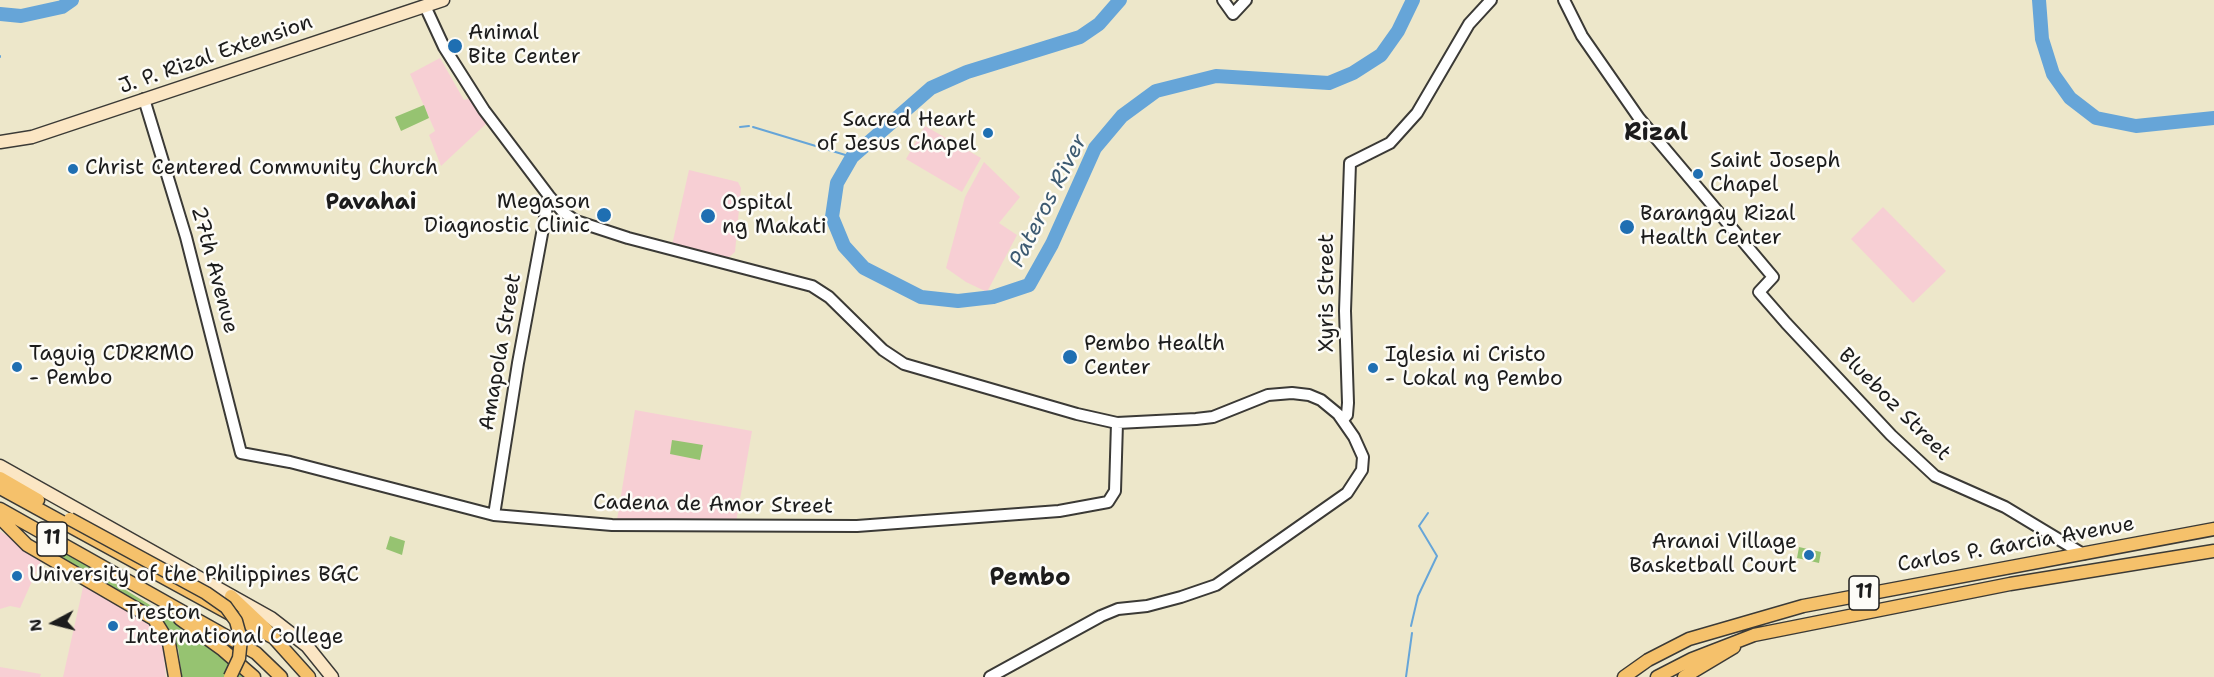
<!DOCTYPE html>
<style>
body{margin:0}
#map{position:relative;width:2214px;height:677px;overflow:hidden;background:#ede7ca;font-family:"Shantell Sans",sans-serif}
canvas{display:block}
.north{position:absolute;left:24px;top:593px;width:60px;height:60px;-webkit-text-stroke:4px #fdfcf7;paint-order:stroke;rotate:263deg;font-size:16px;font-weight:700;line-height:24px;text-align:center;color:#1c1c1c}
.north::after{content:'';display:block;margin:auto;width:21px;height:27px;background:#1c1c1c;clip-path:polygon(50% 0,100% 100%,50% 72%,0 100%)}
</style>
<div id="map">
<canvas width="2214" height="677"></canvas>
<div class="north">N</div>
</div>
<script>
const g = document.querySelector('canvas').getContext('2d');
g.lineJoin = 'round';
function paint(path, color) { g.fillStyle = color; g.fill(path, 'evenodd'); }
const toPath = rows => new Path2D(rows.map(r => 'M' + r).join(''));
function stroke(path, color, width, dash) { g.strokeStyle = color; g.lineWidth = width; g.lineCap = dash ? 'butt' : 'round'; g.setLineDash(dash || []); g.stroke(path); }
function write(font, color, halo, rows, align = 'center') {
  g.font = font + ' "Shantell Sans",sans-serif'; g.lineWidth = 5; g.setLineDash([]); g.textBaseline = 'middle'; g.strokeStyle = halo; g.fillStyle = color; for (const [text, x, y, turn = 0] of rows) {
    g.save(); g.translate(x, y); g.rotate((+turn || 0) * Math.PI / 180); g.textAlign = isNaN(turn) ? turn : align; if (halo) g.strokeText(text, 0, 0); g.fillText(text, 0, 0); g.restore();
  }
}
paint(toPath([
 [440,58,464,100,470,98,487,123,441,166,429,135,435,131,410,74],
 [925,126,981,158,962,192,906,159],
 [984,162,1020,197,999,223,1017,235,987,292,966,282,946,268,965,197],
 [689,170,738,182,741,188,735,252,728,258,672,245],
 [1883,207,1946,271,1913,303,1851,239],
 [635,410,752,431,736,522,617,520],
 [0,531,42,559,20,608,10,606,0,609],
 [84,583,147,620,163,647,166,677,63,677],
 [0,667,41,674,40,677,0,677]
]), '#f7cfd4');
paint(toPath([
 [424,105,429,118,401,131,395,117],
 [672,440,703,445,700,460,670,454],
 [390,536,405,541,402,555,386,549],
 [43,539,205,639,252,677,230,677,227,674,224,677,182,677,178,648,153,612,40,546],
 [1799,547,1821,552,1819,563,1797,558]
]), '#96c371');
stroke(toPath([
 [0,56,0,57],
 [740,127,749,126],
 [753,127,852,157],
 [1411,626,1418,596,1437,556,1419,526,1428,513],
 [1406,677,1412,633]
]), '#66a5d8', 2);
stroke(toPath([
 [1120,0,1099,24,1080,37,967,72,931,88,852,157,837,183,832,217,844,246,864,268,921,297,958,301,993,297,1029,285,1052,244,1095,148,1122,116,1156,91,1216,76,1329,83,1353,73,1381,55,1398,31,1413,0],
 [2039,0,2042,39,2053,74,2070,98,2096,118,2136,126,2214,118],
 [0,14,21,16,62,7,72,0]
]), '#66a5d8', 14);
const tertiary = toPath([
 [1223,0,1233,14,1246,0],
 [1564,0,1582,36,1639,118,1773,277,1759,292,1786,323,1891,435,1935,476,2005,507,2083,554],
 [425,6,444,47,484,110,549,196,563,212,576,221,628,238,812,286,829,297,883,350,904,364,1077,414,1117,423,1196,419,1213,417,1268,395,1292,393,1309,395,1321,400,1338,414,1354,437,1363,457,1362,470,1347,493,1216,585,1181,597,1147,606,1118,609,1101,616,990,677],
 [144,99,186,237,241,453,290,462,494,515,612,525,857,526,1059,511,1108,502,1115,491,1117,423],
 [1343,420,1347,415,1348,403,1345,311,1350,163,1390,143,1417,113,1469,24,1491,0],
 [494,515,518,363,549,196]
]);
const secondary = toPath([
 [0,142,32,137,443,0],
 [0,466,271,618,307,646,332,677]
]);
const primary = toPath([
 [0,478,38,500],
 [0,488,274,638,309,677],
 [0,509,256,653,281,677],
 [0,518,27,545,154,619,169,643,175,677],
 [231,596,267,630],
 [180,619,223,650,254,677],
 [1624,677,1648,660,1689,639,1803,606,2214,529],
 [1657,677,1692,659,1754,635,2010,584,2214,551],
 [1684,677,1734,647]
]);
stroke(tertiary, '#3b3a36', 14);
stroke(secondary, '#3b3a36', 15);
stroke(primary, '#3b3a36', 15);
stroke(tertiary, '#fff', 10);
stroke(secondary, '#fbe6c4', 12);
stroke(primary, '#f5c16b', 12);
const primaryBridge = toPath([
 [70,519,206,593,226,607,236,621,241,639,239,658,230,677]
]);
stroke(primaryBridge, '#3b3a36', 15, []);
stroke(primaryBridge, '#f5c16b', 12);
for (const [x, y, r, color] of [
 [455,46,8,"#1f6fb2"],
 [988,133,6,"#1f6fb2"],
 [73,169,6,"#1f6fb2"],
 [1698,174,6,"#1f6fb2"],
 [604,215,8,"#1f6fb2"],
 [708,216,8,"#1f6fb2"],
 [1627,227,8,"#1f6fb2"],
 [1070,357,8,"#1f6fb2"],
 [17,367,6,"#1f6fb2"],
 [1373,368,6,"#1f6fb2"],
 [1809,555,6,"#1f6fb2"],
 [17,576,6,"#1f6fb2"],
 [113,626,6,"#1f6fb2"]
]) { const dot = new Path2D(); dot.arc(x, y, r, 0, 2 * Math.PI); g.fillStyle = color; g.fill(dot); stroke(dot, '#fdfcf7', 2); }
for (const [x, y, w] of [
 [52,539,30],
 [1864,593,30]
]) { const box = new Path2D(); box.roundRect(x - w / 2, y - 17, w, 34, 4.5); g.fillStyle = '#fdfcf7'; g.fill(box); stroke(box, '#1c1c1c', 1.5); }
write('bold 20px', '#1c1c1c', null, [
 ["11",52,539],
 ["11",1864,593]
]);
write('21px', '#1c1c1c', '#fdfcf7', [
 ["Animal",468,34],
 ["Bite Center",468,58],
 ["Sacred Heart",976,121,"right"],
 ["of Jesus Chapel",976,145,"right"],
 ["Saint Joseph",1710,162],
 ["Chapel",1710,186],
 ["Christ Centered Community Church",85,169],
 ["Megason",590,203,"right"],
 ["Diagnostic Clinic",590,227,"right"],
 ["Ospital",722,204],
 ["ng Makati",722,228],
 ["Barangay Rizal",1640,215],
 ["Health Center",1640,239],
 ["Pembo Health",1084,345],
 ["Center",1084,369],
 ["Taguig CDRRMO",29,355],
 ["- Pembo",29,379],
 ["Iglesia ni Cristo",1385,356],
 ["- Lokal ng Pembo",1385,380],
 ["Aranai Village",1797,543,"right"],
 ["Basketball Court",1797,567,"right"],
 ["University of the Philippines BGC",29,576],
 ["Treston",125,614],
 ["International College",125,638]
], 'left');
write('21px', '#1c1c1c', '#fdfcf7', [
 ["J. P. Rizal Extension",216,55,-19],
 ["27th Avenue",214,270,75],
 ["Xyris Street",1328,293,-90],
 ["Amapola Street",501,352,-80],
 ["Blueboz Street",1894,405,45],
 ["Cadena de Amor Street",713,505,1],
 ["Carlos P. Garcia Avenue",2016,545,-10]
]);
write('italic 22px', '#3d5a71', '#fdfcf7', [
 ["Pateros River",1049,201,-63]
]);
write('bold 22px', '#1c1c1c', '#fdfcf7', [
 ["Pavahai",371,203]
]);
write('bold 24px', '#1c1c1c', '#fdfcf7', [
 ["Rizal",1656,134],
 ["Pembo",1030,579]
]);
</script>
